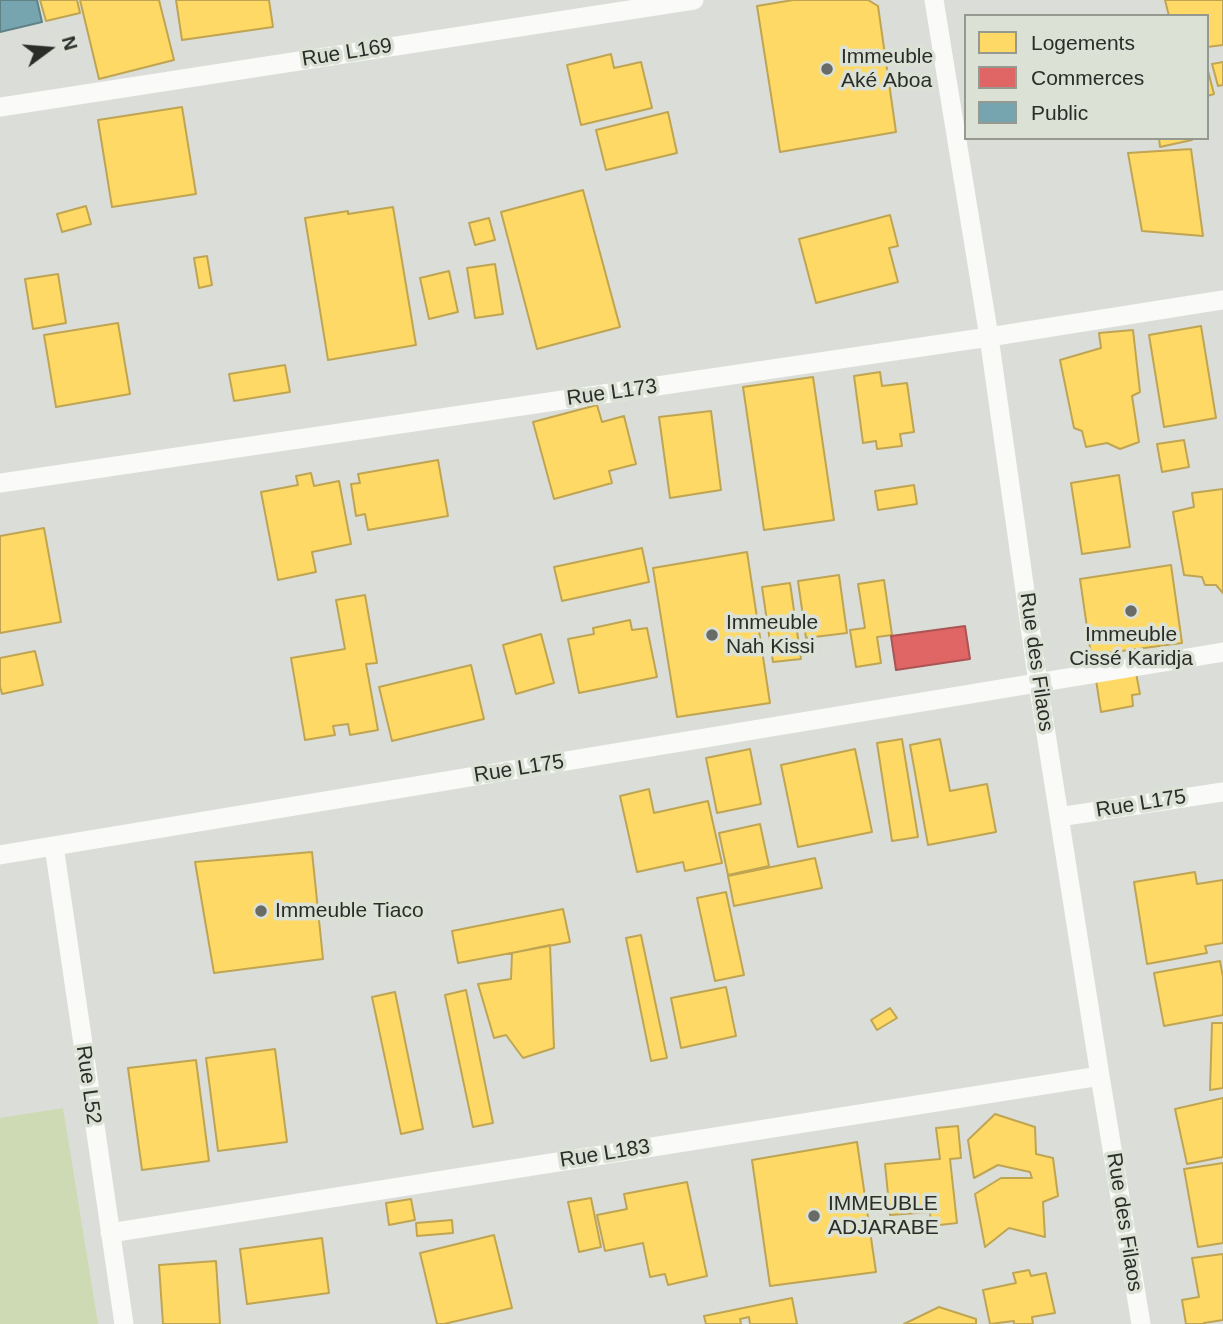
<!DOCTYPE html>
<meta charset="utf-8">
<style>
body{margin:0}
#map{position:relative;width:1223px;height:1324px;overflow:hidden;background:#dbded8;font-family:Helvetica,sans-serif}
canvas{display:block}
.legend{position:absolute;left:964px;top:14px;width:245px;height:126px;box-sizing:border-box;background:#dce1d5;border:2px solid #959990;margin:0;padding:9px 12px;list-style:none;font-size:21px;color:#2b2d28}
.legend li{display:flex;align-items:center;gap:14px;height:35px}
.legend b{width:35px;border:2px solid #959990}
.north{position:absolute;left:14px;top:14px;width:70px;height:70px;-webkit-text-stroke:5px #dce1d5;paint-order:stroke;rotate:74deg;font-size:19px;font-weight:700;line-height:28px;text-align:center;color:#2b2d28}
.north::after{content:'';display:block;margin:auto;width:24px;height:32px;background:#2b2d28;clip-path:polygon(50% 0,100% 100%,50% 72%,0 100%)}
</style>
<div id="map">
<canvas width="1223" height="1324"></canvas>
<ul class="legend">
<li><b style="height:19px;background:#ffd966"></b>Logements</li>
<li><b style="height:19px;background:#e06666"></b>Commerces</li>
<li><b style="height:19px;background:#76a5af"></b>Public</li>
</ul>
<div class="north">N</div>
</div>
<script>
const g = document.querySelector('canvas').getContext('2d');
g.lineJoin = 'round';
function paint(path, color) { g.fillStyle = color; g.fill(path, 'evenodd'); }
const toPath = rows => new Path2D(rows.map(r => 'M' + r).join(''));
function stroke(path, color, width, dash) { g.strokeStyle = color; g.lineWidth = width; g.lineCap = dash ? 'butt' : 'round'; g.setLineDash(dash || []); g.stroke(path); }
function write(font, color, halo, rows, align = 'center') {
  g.font = font + ' Helvetica,sans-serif'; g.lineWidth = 7; g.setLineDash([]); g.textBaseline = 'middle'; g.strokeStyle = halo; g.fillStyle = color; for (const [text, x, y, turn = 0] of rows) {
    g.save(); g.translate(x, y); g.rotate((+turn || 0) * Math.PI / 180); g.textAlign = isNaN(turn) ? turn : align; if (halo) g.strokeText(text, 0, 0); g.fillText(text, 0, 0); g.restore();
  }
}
paint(toPath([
 [63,1108,98,1324,0,1324,0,1118]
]), '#cddab4');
const homes = toPath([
 [40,0,77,0,80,13,46,21,40,0],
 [80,0,159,0,174,60,99,79,80,0],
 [176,0,269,0,273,27,182,40,176,0],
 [793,0,868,0,878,6,896,132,780,152,757,6,793,0],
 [1165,0,1223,0,1223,45,1207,47,1207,16,1169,16,1165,0],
 [611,54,614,68,641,62,652,108,581,125,567,65,611,54],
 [1223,62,1223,85,1218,86,1212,64,1223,62],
 [1207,67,1214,94,1207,96,1207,67],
 [182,107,196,194,112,207,98,120,182,107],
 [668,112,677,153,606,170,596,130,668,112],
 [1159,138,1192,138,1192,140,1160,147,1159,138],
 [1191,149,1203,236,1142,231,1128,153,1191,149],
 [583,190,620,327,537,349,501,212,583,190],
 [86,206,91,224,62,232,57,214,86,206],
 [393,207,416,345,328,360,305,218,348,211,348,214,393,207],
 [890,215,898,246,889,248,898,282,816,303,799,239,890,215],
 [489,218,495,240,475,245,469,223,489,218],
 [207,256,212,285,199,288,194,258,207,256],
 [495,264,503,314,475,318,467,268,495,264],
 [449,271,458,312,429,319,420,278,449,271],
 [58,274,66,323,33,329,25,279,58,274],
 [118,323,130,394,56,407,44,335,118,323],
 [1201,326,1216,418,1164,427,1149,335,1201,326],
 [1133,330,1140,392,1132,396,1139,442,1120,449,1107,443,1086,447,1082,431,1074,428,1060,360,1101,348,1099,333,1133,330],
 [285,365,290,392,234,401,229,374,285,365],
 [880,372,882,386,907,383,914,432,900,434,902,446,877,449,876,441,863,443,854,376,880,372],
 [813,377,834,520,764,530,743,387,813,377],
 [597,405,602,422,624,416,636,464,609,471,612,483,554,499,533,422,597,405],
 [711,411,721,490,670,498,659,417,711,411],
 [1184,440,1189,467,1162,472,1157,444,1184,440],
 [438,460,448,516,368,530,365,514,356,516,351,484,360,483,358,474,438,460],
 [311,473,314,486,339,481,351,544,312,552,316,572,278,580,261,492,298,485,296,476,311,473],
 [1119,475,1130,547,1082,554,1071,483,1119,475],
 [914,485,917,504,878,510,875,491,914,485],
 [1223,489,1223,593,1216,585,1205,585,1202,577,1184,575,1173,512,1194,507,1192,493,1223,489],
 [44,528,61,622,0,633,0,536,44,528],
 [642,548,649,582,562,601,554,567,642,548],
 [747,552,770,703,677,717,653,568,747,552],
 [1171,565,1182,643,1091,655,1080,579,1171,565],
 [839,575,847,633,806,638,798,581,839,575],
 [884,580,892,635,877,637,881,663,856,667,850,630,865,628,858,584,884,580],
 [790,583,801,659,773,662,762,587,790,583],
 [365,595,377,663,366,664,378,730,350,735,348,724,333,726,335,735,305,740,291,658,345,649,336,600,365,595],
 [630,620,632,630,647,628,657,677,579,693,568,639,594,634,593,628,630,620],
 [541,634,554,683,516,694,503,645,541,634],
 [35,651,43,685,2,694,0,686,0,658,35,651],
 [471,665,484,719,392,741,379,687,471,665],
 [1136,673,1140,694,1132,695,1133,706,1101,712,1096,680,1136,673],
 [902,739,918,837,892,841,877,743,902,739],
 [940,739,950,791,987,784,996,832,928,845,910,745,940,739],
 [750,749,761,804,717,813,706,758,750,749],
 [855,749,872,832,798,847,781,765,855,749],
 [649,789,654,813,708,801,722,863,685,871,683,862,637,872,620,796,649,789],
 [760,824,769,866,728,875,719,833,760,824],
 [312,852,323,959,214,973,195,862,312,852],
 [815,858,822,888,734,906,728,876,815,858],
 [1195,872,1197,884,1223,880,1223,943,1205,946,1207,953,1147,964,1134,882,1195,872],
 [726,892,744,975,715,981,697,898,726,892],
 [563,909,570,942,458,963,452,931,563,909],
 [641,935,667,1058,651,1061,626,938,641,935],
 [550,945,554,1048,523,1058,506,1035,494,1038,478,984,511,979,512,953,550,945],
 [1220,961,1223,977,1223,1015,1164,1026,1154,973,1220,961],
 [726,987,736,1036,681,1048,671,998,726,987],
 [466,990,493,1123,473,1127,445,995,466,990],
 [395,992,423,1129,401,1134,372,997,395,992],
 [890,1008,897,1018,877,1030,871,1020,890,1008],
 [1212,1023,1223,1023,1223,1088,1210,1090,1212,1023],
 [275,1049,287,1142,218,1151,206,1058,275,1049],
 [196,1060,209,1161,142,1170,128,1068,196,1060],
 [1223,1098,1223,1157,1187,1164,1175,1109,1223,1098],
 [995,1114,1035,1127,1036,1154,1053,1158,1058,1196,1043,1202,1045,1237,1009,1228,985,1247,975,1194,1001,1178,1032,1178,1030,1172,998,1165,974,1178,968,1140,995,1114],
 [958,1126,961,1158,950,1159,957,1223,931,1226,930,1212,890,1215,885,1164,940,1159,936,1128,958,1126],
 [857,1142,876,1272,770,1286,752,1160,857,1142],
 [1223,1163,1223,1243,1198,1247,1184,1169,1223,1163],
 [687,1182,707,1276,668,1285,665,1274,650,1277,643,1243,605,1251,597,1215,627,1209,624,1194,687,1182],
 [591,1198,601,1247,579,1252,568,1202,591,1198],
 [411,1199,415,1220,389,1225,386,1203,411,1199],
 [452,1220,453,1233,417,1236,416,1223,452,1220],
 [494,1235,512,1308,444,1324,437,1324,420,1253,494,1235],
 [322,1238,329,1293,247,1304,240,1249,322,1238],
 [1223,1254,1223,1320,1204,1323,1205,1324,1186,1324,1182,1300,1199,1297,1192,1258,1223,1254],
 [216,1261,220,1324,163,1324,159,1265,216,1261],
 [1029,1270,1031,1276,1046,1273,1055,1313,1032,1317,1033,1324,1014,1324,1014,1321,990,1324,983,1290,1016,1283,1013,1273,1029,1270],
 [792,1298,797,1324,750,1324,749,1317,740,1319,741,1324,706,1324,704,1316,792,1298],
 [939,1307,976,1319,976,1324,904,1324,939,1307]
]);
paint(homes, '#ffd966');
stroke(homes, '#bfa553', 2);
const shops = toPath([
 [965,626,970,659,896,670,891,636,965,626]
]);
paint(shops, '#e06666');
stroke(shops, '#aa5553', 2);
const public = toPath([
 [0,0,37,0,42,22,0,32,0,0]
]);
paint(public, '#76a5af');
stroke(public, '#608186', 2);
stroke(toPath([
 [934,0,989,337,1038,683,1100,1076,1141,1324],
 [0,107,694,0],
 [0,483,989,337,1223,300],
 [1059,817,1223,792],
 [54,846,124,1324],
 [0,855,1223,652],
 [110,1233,1100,1076]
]), '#fafaf9', 19);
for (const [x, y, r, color] of [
 [827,69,7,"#696b66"],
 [1131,611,7,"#696b66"],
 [712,635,7,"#696b66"],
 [261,911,7,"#696b66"],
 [814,1216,7,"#696b66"]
]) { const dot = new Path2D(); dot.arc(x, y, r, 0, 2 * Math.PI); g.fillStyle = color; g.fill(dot); stroke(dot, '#dce1d5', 2.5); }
write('21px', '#2b2d28', '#dce1d5', [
 ["Rue L169",347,53,-9],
 ["Rue L173",612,393,-8],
 ["Rue des Filaos",1036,662,82],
 ["Rue L175",519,769,-9],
 ["Rue L175",1141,804,-9],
 ["Rue L52",88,1085,82],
 ["Rue L183",605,1154,-9],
 ["Rue des Filaos",1124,1222,81]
]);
write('21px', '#2b2d28', '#dce1d5', [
 ["Immeuble",841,57],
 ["Aké Aboa",841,81],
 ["Immeuble",726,623],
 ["Nah Kissi",726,647],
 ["Immeuble",1131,635,"center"],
 ["Cissé Karidja",1131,659,"center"],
 ["Immeuble Tiaco",275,911],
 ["IMMEUBLE",828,1204],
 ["ADJARABE",828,1228]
], 'left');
</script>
